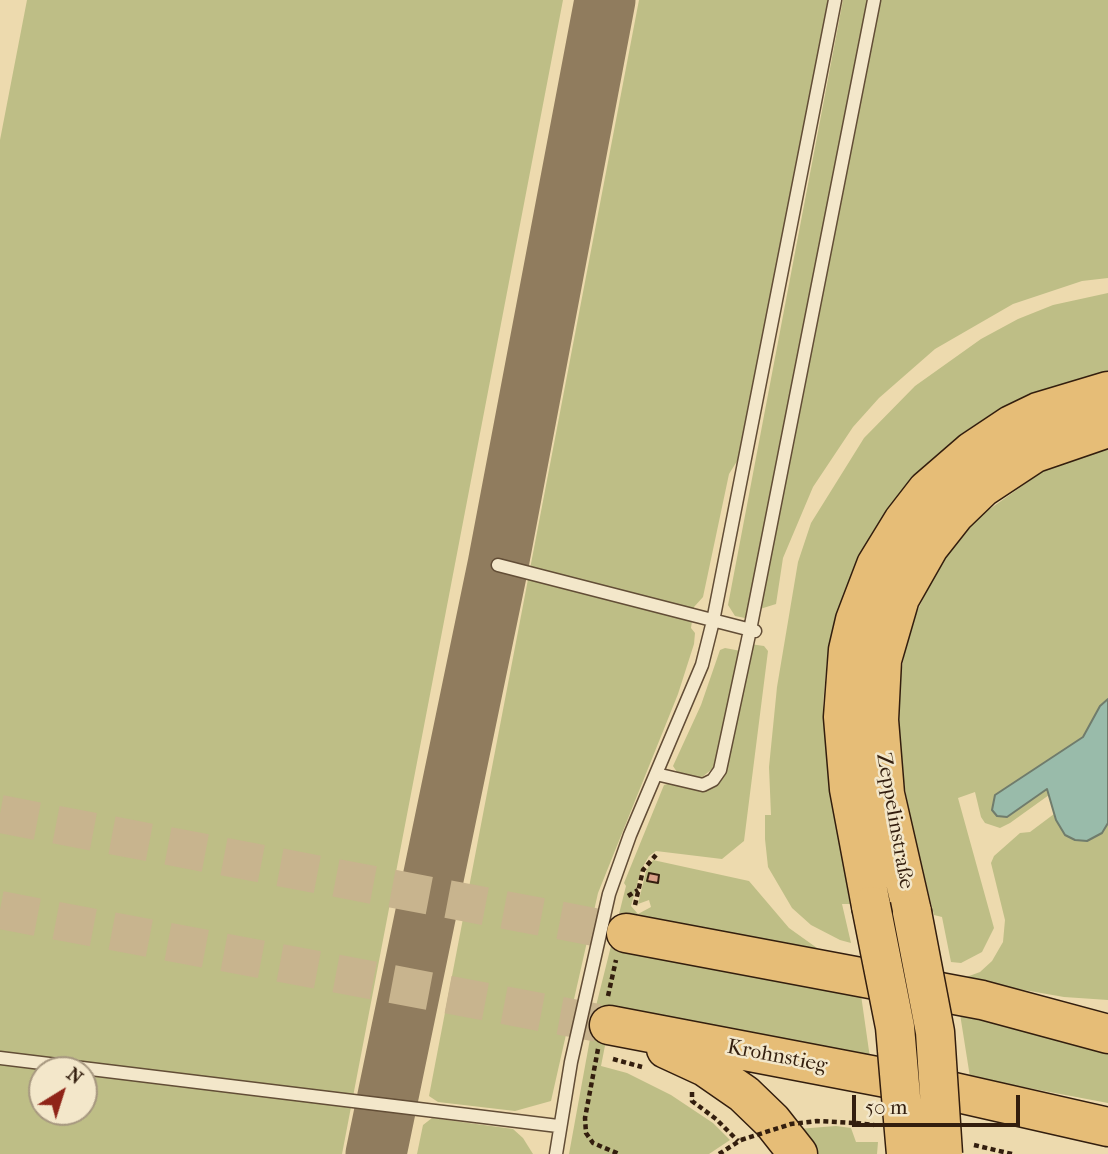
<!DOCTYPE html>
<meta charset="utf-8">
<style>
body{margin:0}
#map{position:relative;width:1108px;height:1154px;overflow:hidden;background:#eddaae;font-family:"IM FELL French Canon",serif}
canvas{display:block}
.north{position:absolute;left:28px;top:1056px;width:70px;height:70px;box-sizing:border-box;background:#f3e7ca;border:2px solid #a6977f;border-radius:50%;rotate:38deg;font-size:19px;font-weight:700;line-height:28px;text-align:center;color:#331e0e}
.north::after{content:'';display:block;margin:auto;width:24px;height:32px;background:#8f2418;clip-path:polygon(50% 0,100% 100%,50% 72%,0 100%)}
.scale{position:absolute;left:852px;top:1095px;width:168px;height:32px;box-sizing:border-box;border:4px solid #331e0e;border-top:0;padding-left:9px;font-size:21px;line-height:24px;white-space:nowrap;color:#331e0e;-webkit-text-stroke:5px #f3e7ca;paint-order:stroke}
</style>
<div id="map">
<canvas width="1108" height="1154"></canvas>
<div class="north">N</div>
<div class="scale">50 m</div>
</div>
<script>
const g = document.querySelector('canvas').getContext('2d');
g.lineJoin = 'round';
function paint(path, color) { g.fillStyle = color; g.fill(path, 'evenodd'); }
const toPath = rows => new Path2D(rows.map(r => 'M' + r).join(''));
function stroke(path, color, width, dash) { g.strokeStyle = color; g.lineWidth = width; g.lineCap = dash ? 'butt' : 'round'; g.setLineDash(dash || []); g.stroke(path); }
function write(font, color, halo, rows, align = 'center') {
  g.font = font + ' "IM FELL French Canon",serif'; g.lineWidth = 5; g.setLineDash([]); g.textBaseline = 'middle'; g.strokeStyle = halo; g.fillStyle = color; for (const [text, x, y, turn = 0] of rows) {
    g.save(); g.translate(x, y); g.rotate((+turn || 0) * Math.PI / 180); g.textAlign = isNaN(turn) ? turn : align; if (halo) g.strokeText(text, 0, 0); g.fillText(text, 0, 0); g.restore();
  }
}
paint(toPath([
 [27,0,563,0,342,1154,0,1154,0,140],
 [42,1070,84,1070,84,1112,42,1112],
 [639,0,828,0,739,458,729,474,703,597,694,607,691,628,695,633,694,644,678,694,598,893,551,1101,515,1111,438,1102,429,1096],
 [843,0,870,0,750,619,735,616,728,605],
 [877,0,1108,0,1108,278,1082,281,1013,304,935,349,879,398,853,427,813,487,783,558,776,604,760,609],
 [1108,293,1108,372,1039,391,996,411,961,434,925,465,894,501,853,570,835,623,827,660,823,704,833,808,850,904,842,904,851,943,840,940,811,925,792,908,768,867,765,839,765,815,771,815,769,767,777,687,798,562,811,523,864,438,915,386,981,339,1018,319,1053,305],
 [1108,449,1108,699,1100,706,1083,737,995,795,1048,788,1049,795,1010,823,1000,828,985,823,981,817,975,792,958,798,994,928,982,952,961,963,951,962,942,917,934,915,909,814,901,763,898,719,901,673,909,629,939,564,980,516,1043,471],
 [750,644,764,646,768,651,744,841,722,859,656,851,649,856,641,870,631,906,638,914,651,907,649,900,638,904,646,871,653,860,749,881,789,928,824,953,861,995,870,1058,612,1010,601,1066,627,1073,671,1095,713,1123,730,1140,709,1154,569,1154,596,1006,626,886,624,883,664,785,673,782,717,783],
 [725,648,741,651,717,765,701,778,679,775,673,766,701,705,720,650],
 [1054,814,1056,820,1102,833,1108,824,1108,1000,1064,997,961,979,980,972,992,961,1003,942,1005,920,991,863,994,856,1020,833,1030,832],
 [960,1014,1108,1047,1108,1103,970,1077],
 [432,1118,513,1129,523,1138,533,1154,417,1154,423,1125],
 [836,1126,851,1128,856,1142,878,1142,877,1154,815,1154,798,1129]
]), '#bebe86');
const water = toPath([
 [1108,699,1108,823,1102,833,1087,841,1075,840,1065,835,1056,820,1047,789,1007,817,997,816,992,810,995,795,1083,737,1100,706,1108,699]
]);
paint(water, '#9ba');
stroke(water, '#707c6c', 2);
stroke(toPath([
 [376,1154,498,565,605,0]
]), '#907c5e', 61);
const building = toPath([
 [649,873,659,875,658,883,647,881,649,873]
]);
paint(building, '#d9a088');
stroke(building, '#331e0e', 2);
stroke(toPath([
 [0,814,626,933],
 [0,910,609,1025]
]), '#c8b48e', 38, [38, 19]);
const service = toPath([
 [498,565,755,631],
 [656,774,703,785,713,780,720,770,750,630,874,0],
 [0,1058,558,1126],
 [556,1154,571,1062,609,894,630,835,702,665,713,621,835,0]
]);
const trunk = toPath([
 [871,906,849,789,843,717,848,650,855,620,876,565,903,521,927,490,972,451,1011,425,1038,412,1108,391],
 [912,912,885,794,879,720,882,660,900,598,929,547,955,514,982,488,1035,453,1108,428],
 [626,933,982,1000,1108,1034],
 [609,1025,923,1085,1108,1127],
 [666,1049,705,1067,744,1094,772,1121,798,1154]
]);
stroke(service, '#624d36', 15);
stroke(trunk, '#331e0e', 41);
stroke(toPath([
 [628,896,638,890],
 [635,905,643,870,656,855],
 [608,996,616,960],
 [598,1049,585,1118,586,1133,593,1143,619,1154],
 [613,1059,642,1067],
 [692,1092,692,1101,716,1119,738,1141],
 [856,1123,874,1125],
 [974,1145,1012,1154],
 [719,1154,741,1140]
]), '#331e0e', 4.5, [5, 3.5]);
stroke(service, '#f3e7ca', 12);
stroke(trunk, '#e6bd77', 38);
const trunkBridge = toPath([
 [871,906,895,1027,906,1154],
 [912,912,935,1032,943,1154]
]);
stroke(trunkBridge, '#331e0e', 41, []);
stroke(toPath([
 [741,1140,791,1124,817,1121,856,1123]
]), '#331e0e', 4.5, [5, 3.5]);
stroke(trunkBridge, '#e6bd77', 38);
write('21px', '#331e0e', '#f3e7ca', [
 ["Zeppelinstraße",894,821,80],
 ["Krohnstieg",777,1057,11]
]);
</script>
